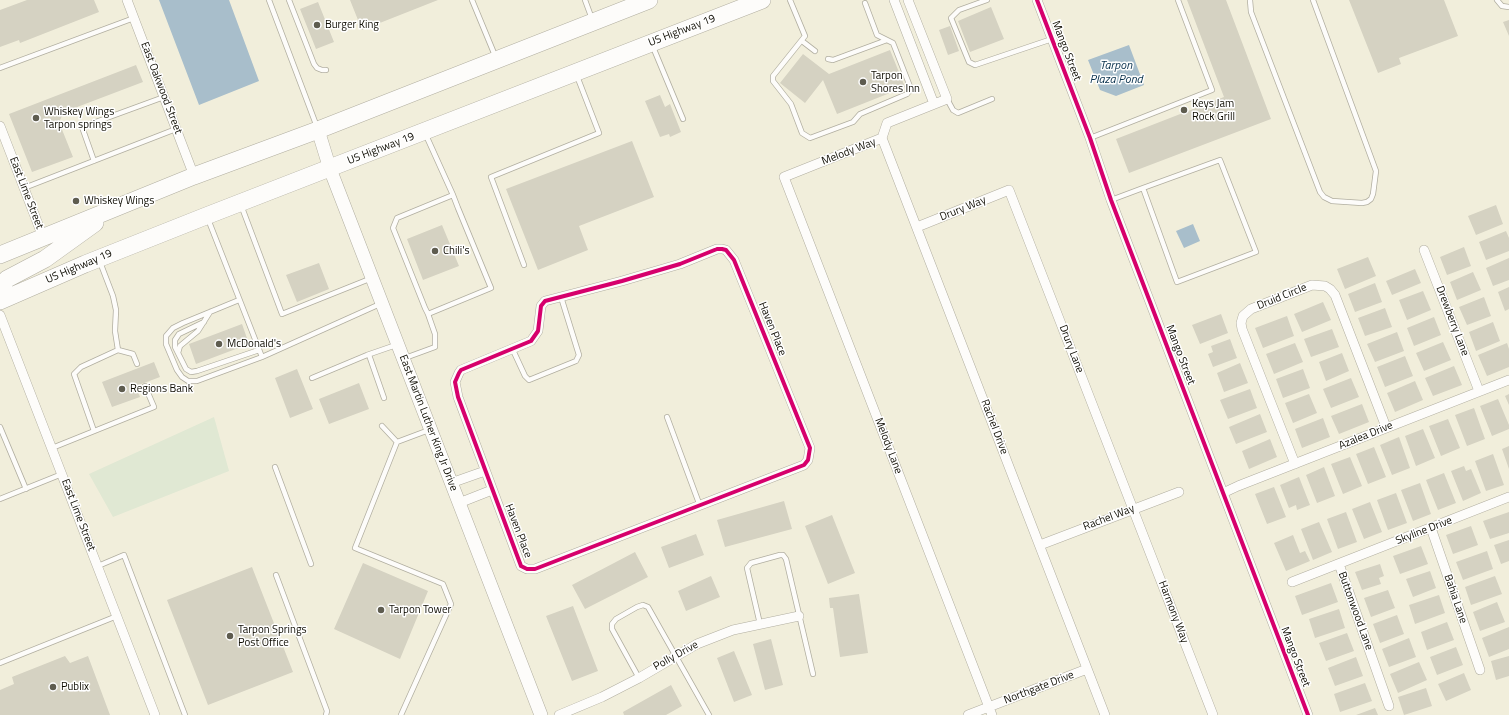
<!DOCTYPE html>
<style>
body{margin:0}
canvas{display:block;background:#f1eedb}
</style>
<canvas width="1509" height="715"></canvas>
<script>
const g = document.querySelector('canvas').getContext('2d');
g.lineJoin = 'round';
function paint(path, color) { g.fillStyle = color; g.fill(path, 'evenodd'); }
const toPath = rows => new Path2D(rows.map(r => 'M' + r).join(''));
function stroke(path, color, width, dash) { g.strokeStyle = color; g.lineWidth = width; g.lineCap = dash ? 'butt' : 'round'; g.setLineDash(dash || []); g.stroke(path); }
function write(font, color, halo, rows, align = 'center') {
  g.font = font + ' "Titillium Web",sans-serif'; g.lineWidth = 3; g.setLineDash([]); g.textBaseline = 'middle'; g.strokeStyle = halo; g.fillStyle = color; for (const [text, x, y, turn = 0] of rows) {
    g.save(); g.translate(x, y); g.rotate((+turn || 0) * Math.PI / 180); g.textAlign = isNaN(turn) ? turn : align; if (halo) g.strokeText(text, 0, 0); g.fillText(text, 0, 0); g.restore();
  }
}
paint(toPath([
 [214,417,229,471,113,517,89,474]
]), '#e0e8d3');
paint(toPath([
 [159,0,229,0,259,81,199,105],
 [1129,45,1144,85,1116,96,1100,90,1088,60],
 [1193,224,1200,241,1184,248,1176,231]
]), '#a8becb');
paint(toPath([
 [27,0,94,0,99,12,20,43,19,40,0,47,0,10],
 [350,0,438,0,362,30],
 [1187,0,1226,0,1271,119,1129,173,1116,139,1224,97],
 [1349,0,1444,0,1458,36,1399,58,1401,64,1378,73],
 [318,2,334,42,316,49,300,9],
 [991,7,1004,39,970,52,958,21],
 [1509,20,1509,36,1503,22],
 [950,26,959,51,948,55,939,30],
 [890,50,905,87,837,114,823,80,805,103,780,83,803,54,829,74],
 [136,65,143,82,64,112,59,122,73,157,32,172,9,114],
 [660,95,665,107,670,104,681,132,670,137,669,134,660,137,645,101],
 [632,141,654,197,579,226,588,250,538,270,506,189],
 [1496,205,1503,224,1476,235,1468,216],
 [442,225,459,266,423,280,407,239],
 [1506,231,1509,238,1509,251,1486,260,1479,242],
 [1464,247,1471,266,1447,275,1440,257],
 [1368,257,1376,276,1345,289,1337,269],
 [1509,258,1509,280,1493,286,1486,268],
 [319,263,329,289,297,302,286,275],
 [1415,269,1421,283,1392,295,1386,281],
 [1473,272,1481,290,1457,300,1450,282],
 [1375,283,1382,302,1355,312,1348,294],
 [1509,287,1509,309,1505,311,1498,292],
 [1423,291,1431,310,1407,320,1399,300],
 [1484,297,1491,316,1467,325,1459,307],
 [1323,302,1331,320,1302,332,1294,314],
 [1385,308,1392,327,1365,336,1358,318],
 [1221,314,1228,333,1200,344,1192,325],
 [1287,316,1294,336,1263,348,1255,328],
 [1434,317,1441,335,1414,346,1407,328],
 [1493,322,1500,341,1476,351,1469,332],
 [242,324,249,344,196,364,189,344],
 [1332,329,1339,347,1311,357,1304,339],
 [1397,332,1404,351,1375,362,1367,344],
 [1230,339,1237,358,1213,367,1208,354,1213,352,1211,346],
 [1443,342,1451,360,1424,371,1416,353],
 [1295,343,1303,362,1274,374,1266,354],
 [1507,343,1509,349,1509,367,1487,376,1478,355],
 [1342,353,1349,371,1326,381,1319,362],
 [1405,356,1413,376,1385,387,1377,367],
 [154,362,160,377,136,386,140,397,112,407,102,382],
 [1240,363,1248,383,1224,392,1217,373],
 [1454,366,1462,385,1433,396,1425,378],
 [297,369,313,409,290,418,275,378],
 [1303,369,1310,388,1283,398,1276,379],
 [1351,378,1359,397,1331,408,1323,389],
 [1415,381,1423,400,1395,412,1387,393],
 [359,383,369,409,329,424,319,399],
 [1250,389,1257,408,1228,419,1220,400],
 [1309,394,1317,413,1293,423,1285,403],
 [1509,394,1509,405,1505,396],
 [1498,399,1509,425,1509,429,1492,436,1480,406],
 [1362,404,1369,422,1339,434,1331,416],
 [1474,408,1485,439,1467,446,1455,415],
 [1260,414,1267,432,1236,444,1229,427],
 [1323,418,1330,437,1302,448,1295,429],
 [1448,419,1460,448,1441,456,1429,426],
 [1423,429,1435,458,1416,466,1405,436],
 [1399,437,1410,468,1392,475,1380,445],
 [1270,439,1277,457,1249,469,1242,451],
 [1509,446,1509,469,1502,449],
 [1374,447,1386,477,1368,484,1356,454],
 [1493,454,1504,485,1486,491,1475,461],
 [1350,457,1362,486,1343,494,1331,464],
 [1464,466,1466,471,1471,469,1481,493,1463,501,1451,471],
 [1324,467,1335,496,1317,503,1306,475],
 [1444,473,1456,503,1438,510,1426,480],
 [1299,477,1310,505,1297,510,1296,505,1289,508,1280,485],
 [1420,483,1431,514,1413,521,1401,490],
 [1274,487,1286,517,1267,524,1255,494],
 [1396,493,1407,523,1388,530,1377,500],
 [784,501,792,529,725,547,717,520],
 [1370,502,1382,532,1364,539,1352,509],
 [1346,512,1357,542,1338,549,1327,519],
 [1509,512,1509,533,1490,539,1483,521],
 [832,515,855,573,828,584,805,526],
 [1319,522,1332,552,1313,560,1301,529],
 [1471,526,1478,545,1453,554,1446,535],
 [696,534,704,555,669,568,661,547],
 [1293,535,1300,553,1305,551,1310,561,1286,571,1274,543],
 [1509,540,1509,561,1501,564,1494,545],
 [1421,546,1428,564,1400,574,1393,556],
 [1487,551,1493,569,1463,580,1456,562],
 [635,552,648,577,585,609,572,585],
 [363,563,428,591,400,659,334,629],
 [1380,564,1384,576,1379,578,1381,584,1362,590,1355,572],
 [252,567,293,672,208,705,167,600],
 [1430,571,1436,588,1413,597,1406,579],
 [711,576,720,597,686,611,678,591],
 [1495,576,1502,594,1471,605,1465,587],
 [1331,583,1338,602,1302,615,1295,596],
 [1388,590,1395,608,1371,617,1364,598],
 [859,594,868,653,840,657,833,608,830,608,829,598],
 [1439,595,1445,613,1415,624,1409,605],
 [1497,602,1505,622,1480,631,1473,612],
 [573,606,598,671,572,681,546,616],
 [1339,609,1345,628,1315,638,1309,619],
 [1397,615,1404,634,1380,643,1373,624],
 [1447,622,1454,640,1427,650,1421,632],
 [1509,627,1509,649,1489,657,1482,638],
 [1347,633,1354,651,1326,661,1319,643],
 [1409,638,1416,657,1389,667,1382,649],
 [771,639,783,685,765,690,753,644],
 [1456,647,1463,665,1437,675,1430,657],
 [734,651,752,695,734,702,717,658],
 [65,656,70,663,88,656,110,715,0,715,0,690,14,684,12,677],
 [1509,656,1509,676,1496,680,1491,661],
 [1356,657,1363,676,1335,686,1328,668],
 [1419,662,1427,680,1398,693,1390,674],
 [1464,673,1471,690,1446,701,1438,684],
 [1365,683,1372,701,1340,712,1334,694],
 [671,685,682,706,666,715,624,715,623,712],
 [1426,688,1432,706,1404,715,1398,697],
 [1375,708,1378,715,1356,715]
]), '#d5d2c2');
const lane = toPath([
 [269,0,317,127],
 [289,0,314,64,317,68,322,70,326,70],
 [472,0,496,58],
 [585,0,592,19],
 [790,0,805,36,773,76,773,81,791,104,802,133,810,138,853,122,860,114,907,94,911,89,893,43,877,35,865,3],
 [987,0,959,10,951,18,969,62,975,65,1052,39],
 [1250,0,1251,12,1320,192,1324,197,1332,201,1362,203,1367,202,1371,199,1373,194,1376,171,1313,0],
 [1497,0,1502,6,1509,7],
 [802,41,815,51],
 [653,47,683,119],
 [828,59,833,60,887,40],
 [0,68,134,18],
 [947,99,953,110,958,113,992,99],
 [425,133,453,195,458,208,491,288,428,314,425,308,393,228,397,218,453,195],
 [1090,138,1212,90,1178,0],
 [94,161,82,127,164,97],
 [24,188,176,129],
 [1111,200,1143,188,1220,160,1256,252,1177,282,1143,188],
 [241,205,282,314,372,278],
 [208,219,262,357],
 [524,265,491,177,599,133,577,76],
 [239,300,183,323,173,328,166,336,166,344,177,370,182,377,188,381,197,381,262,357,380,304],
 [210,312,198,331,180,346,178,353,186,369,191,372,197,371,259,350],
 [512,348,525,376,529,380,576,361,579,355,561,297],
 [118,350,133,354,137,364],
 [178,353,175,347,175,340,179,334,204,322],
 [369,355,384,398],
 [405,358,435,347,435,334,428,314],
 [312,378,367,355,396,345],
 [667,417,700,506],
 [382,426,397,442,429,430],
 [0,427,26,489],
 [94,431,74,374,81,367,118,350,115,331,116,310,113,296,100,262],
 [397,442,355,548,443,584,451,604,401,715],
 [52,448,154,407,145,386],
 [275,467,311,564],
 [0,499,62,474],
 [98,566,124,555,185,715],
 [276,575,327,711,326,715],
 [760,624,747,568,751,563,780,555,783,555,786,559,813,674],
 [0,663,117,616],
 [639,678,612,629,612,624,616,619,637,607,643,605,648,607,709,715]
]);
const street = toPath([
 [127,0,194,176],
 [894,0,934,104],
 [1037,0,1090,138,1111,200,1308,715],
 [0,126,43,237],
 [882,138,784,177,992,715],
 [882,138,1105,715],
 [882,138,887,123,947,99,908,0],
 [917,227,1009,190,1213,715],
 [717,249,722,249,726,250,734,260,810,448,808,460,804,465,535,569,527,569,521,566,458,397,455,382,459,373,461,370,531,341,538,331,541,306,545,301,622,281,680,264,717,249],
 [1424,250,1479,391],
 [0,315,155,715],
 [1295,464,1242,329,1241,323,1243,316,1251,309,1312,285,1325,286,1330,289,1335,295,1386,427],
 [451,483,485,471],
 [1223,493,1238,486,1509,380],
 [459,503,492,490],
 [1431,528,1480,670],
 [1040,545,1179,492],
 [1339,564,1389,706],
 [1292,582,1509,497],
 [559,715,602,697,639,678,697,644,733,630,799,616],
 [968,715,1087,669]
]);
const secondary = toPath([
 [318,130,330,169,541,715]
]);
const highway = toPath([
 [0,255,194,176,318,130,649,0],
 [0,288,7,279,45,259,95,223],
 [0,301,85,264,206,216,762,0]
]);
stroke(lane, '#b1aea0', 6);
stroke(street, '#b1aea0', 10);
stroke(secondary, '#b1aea0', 14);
stroke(highway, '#b1aea0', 18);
stroke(lane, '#fdfcfa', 4.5);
stroke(street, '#fdfcfa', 9);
stroke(secondary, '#fdfcfa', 13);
stroke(highway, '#fdfcfa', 17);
stroke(toPath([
 [1037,0,1090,138,1111,200,1308,715],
 [717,249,722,249,726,250,734,260,810,448,808,460,804,465,535,569,527,569,521,566,458,397,455,382,459,373,461,370,531,341,538,331,541,306,545,301,622,281,680,264,717,249]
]), '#d6006c', 4);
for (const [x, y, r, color] of [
 [317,25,4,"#5e5c4f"],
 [863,82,4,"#5e5c4f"],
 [1184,110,4,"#5e5c4f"],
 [36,118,4,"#5e5c4f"],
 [76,201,4,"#5e5c4f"],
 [435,251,4,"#5e5c4f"],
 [219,344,4,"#5e5c4f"],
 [122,389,4,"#5e5c4f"],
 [381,610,4,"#5e5c4f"],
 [230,636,4,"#5e5c4f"],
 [53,687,4,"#5e5c4f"]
]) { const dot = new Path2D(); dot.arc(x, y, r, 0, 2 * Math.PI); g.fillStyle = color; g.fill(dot); stroke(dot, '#fff', 1.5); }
write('11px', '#0f0d03', '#fff', [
 ["Burger King",325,25],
 ["Tarpon",871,76],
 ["Shores Inn",871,89],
 ["Keys Jam",1192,104],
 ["Rock Grill",1192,117],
 ["Whiskey Wings",44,112],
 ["Tarpon springs",44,125],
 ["Whiskey Wings",84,201],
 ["Chili's",443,251],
 ["McDonald's",227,344],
 ["Regions Bank",130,389],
 ["Tarpon Tower",389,610],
 ["Tarpon Springs",238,630],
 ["Post Office",238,643],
 ["Publix",61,687]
], 'left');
write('11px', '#0f0d03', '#fff', [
 ["US Highway 19",682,31,-21],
 ["Mango Street",1066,51,69],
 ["East Oakwood Street",161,88,69],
 ["US Highway 19",381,149,-21],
 ["Melody Way",849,152,-21],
 ["East Lime Street",26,193,69],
 ["Drury Way",963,209,-22],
 ["US Highway 19",79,267,-23],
 ["Druid Circle",1282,297,-22],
 ["Drewberry Lane",1452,321,69],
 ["Haven Place",772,329,68],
 ["Drury Lane",1071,349,69],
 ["Mango Street",1180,355,69],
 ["East Martin Luther King Jr Drive",428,423,69],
 ["Rachel Drive",994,427,69],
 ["Azalea Drive",1366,436,-22],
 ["Melody Lane",888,446,69],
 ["East Lime Street",78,515,69],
 ["Rachel Way",1109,518,-21],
 ["Haven Place",518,531,69],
 ["Skyline Drive",1424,531,-21],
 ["Bahia Lane",1455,599,71],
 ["Buttonwood Lane",1355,611,70],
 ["Harmony Way",1173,612,69],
 ["Polly Drive",676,656,-29],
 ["Mango Street",1295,657,69],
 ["Northgate Drive",1039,688,-21]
]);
write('italic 12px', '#052e4a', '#fff', [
 ["Tarpon",1116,66],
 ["Plaza Pond",1116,80]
]);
</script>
